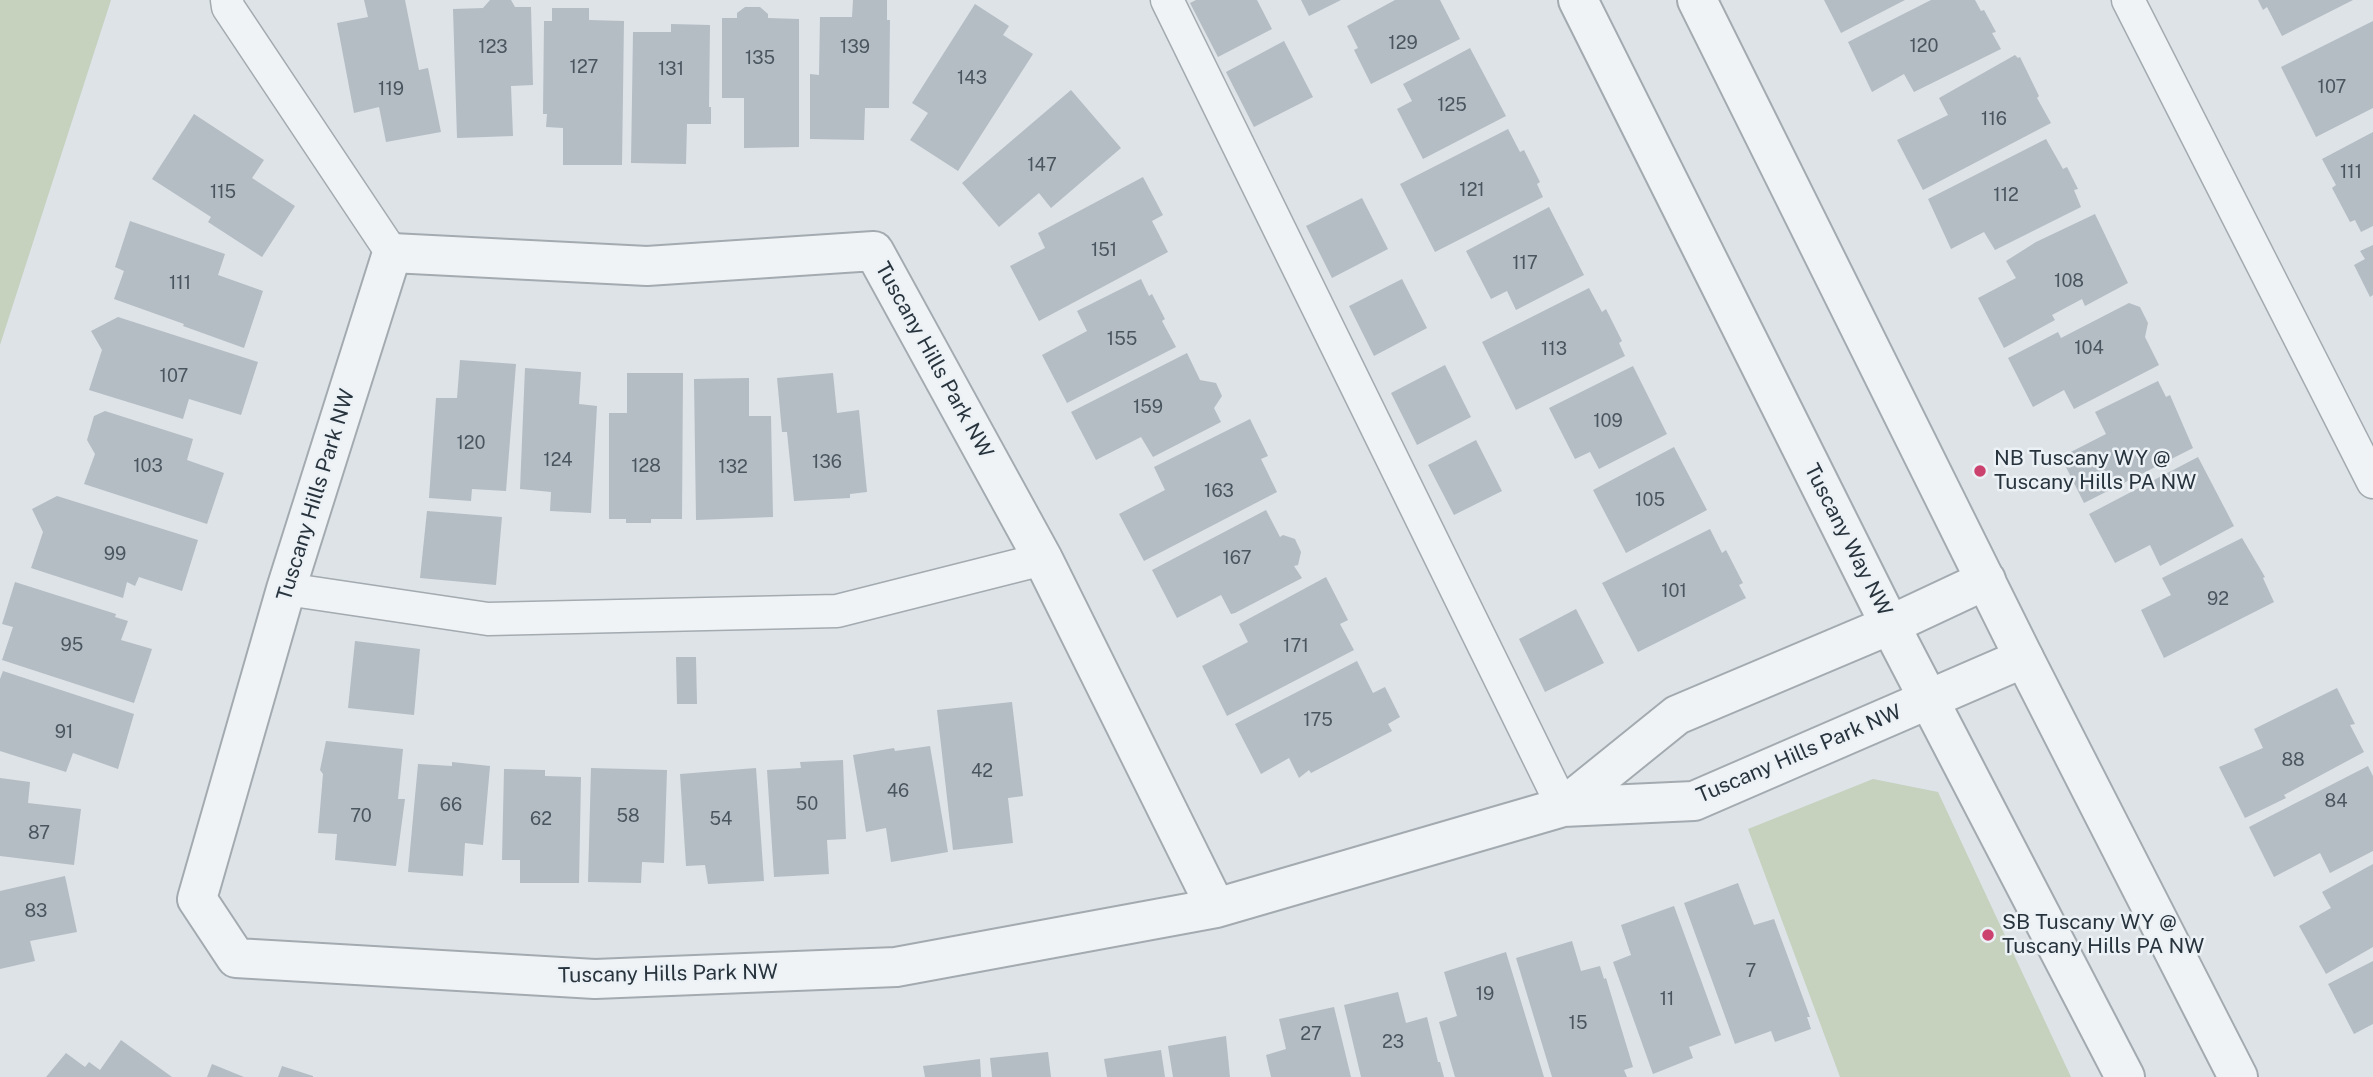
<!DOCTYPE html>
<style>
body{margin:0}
canvas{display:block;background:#dde3e7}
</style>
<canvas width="2373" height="1077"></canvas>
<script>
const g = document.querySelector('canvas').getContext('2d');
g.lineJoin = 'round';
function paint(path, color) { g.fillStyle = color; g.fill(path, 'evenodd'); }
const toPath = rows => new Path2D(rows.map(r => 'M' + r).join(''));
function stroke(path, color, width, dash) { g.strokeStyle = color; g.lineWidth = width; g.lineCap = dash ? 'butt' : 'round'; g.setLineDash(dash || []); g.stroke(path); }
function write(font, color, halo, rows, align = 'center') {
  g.font = font + ' "Public Sans",sans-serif'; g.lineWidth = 5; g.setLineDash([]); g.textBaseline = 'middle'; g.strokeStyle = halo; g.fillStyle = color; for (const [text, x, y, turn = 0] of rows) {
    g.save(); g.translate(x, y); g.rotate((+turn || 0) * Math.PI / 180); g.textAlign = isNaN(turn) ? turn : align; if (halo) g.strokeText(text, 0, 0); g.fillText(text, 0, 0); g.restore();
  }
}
paint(toPath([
 [0,0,111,0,0,345],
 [1873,779,1938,792,2071,1077,1840,1077,1748,829]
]), '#c6d1be');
paint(toPath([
 [364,0,405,0,419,70,428,68,441,132,386,142,379,107,354,113,337,23,368,17],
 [490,0,511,0,515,7,531,7,533,85,511,86,513,136,457,138,453,9,483,8],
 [853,0,887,0,887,20,890,20,889,108,865,108,864,140,810,139,810,74,819,75,820,17,852,17],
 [1196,0,1257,0,1272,29,1218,57,1190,3],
 [1301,0,1341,0,1309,16],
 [1395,0,1440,0,1460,39,1371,84,1354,50,1358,48,1347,26],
 [1824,0,1905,0,1841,33],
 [1931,0,1975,0,1981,11,1984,10,1996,32,1992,33,2001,49,1914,92,1904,74,1872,92,1848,42],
 [2258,0,2353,0,2282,36,2267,7,2263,10],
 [975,4,1009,26,1003,35,1033,54,958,171,910,140,928,113,912,103],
 [745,7,760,7,768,14,768,18,799,19,799,147,744,148,744,98,722,98,722,18,737,18,737,13],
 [552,8,589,8,589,20,624,21,622,165,563,165,563,128,546,127,547,114,543,114,544,21,552,21],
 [2373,21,2373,108,2316,137,2281,67],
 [671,24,710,25,709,107,711,107,711,124,687,124,686,164,631,163,633,32,671,32],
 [1284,41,1313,97,1254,127,1226,72],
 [1470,48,1506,116,1423,159,1397,109,1412,101,1403,84],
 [2015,55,2018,58,2020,57,2039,96,2037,98,2051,123,1923,190,1897,140,1948,115,1939,98],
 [1071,90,1121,148,1051,208,1039,193,999,227,962,183],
 [194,114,264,160,252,178,295,206,262,257,208,222,211,217,152,179],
 [1508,129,1520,152,1524,150,1540,182,1537,184,1543,197,1435,252,1400,184],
 [2373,132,2373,226,2361,232,2355,220,2350,222,2332,188,2336,185,2322,159],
 [2046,139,2063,169,2067,167,2078,189,2074,190,2081,207,1995,250,1984,232,1951,249,1928,199],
 [1143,177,1163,215,1152,221,1168,252,1039,321,1010,266,1045,248,1038,233],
 [1362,198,1388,249,1332,278,1306,226],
 [1549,207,1584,275,1516,310,1507,291,1491,299,1466,251],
 [2095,214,2128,283,2085,306,2082,299,2052,315,2055,320,2004,348,1978,298,2016,278,2006,261,2036,242],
 [130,221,225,254,218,275,263,291,244,348,183,326,184,324,114,299,124,271,115,267],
 [2373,245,2373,295,2370,297,2354,265,2365,259,2360,251],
 [1141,279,1149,296,1152,294,1165,319,1162,321,1176,347,1067,403,1042,355,1087,331,1077,311],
 [1402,279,1427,328,1374,356,1349,306],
 [1589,288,1602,312,1606,309,1622,341,1619,343,1625,356,1516,410,1482,342],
 [2129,303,2140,307,2148,323,2145,337,2159,365,2074,409,2064,390,2033,407,2008,358,2058,332,2061,338],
 [118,317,258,362,241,415,189,399,183,419,89,390,102,350,91,331],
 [1187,353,1200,380,1216,383,1222,396,1214,408,1221,422,1153,457,1141,437,1096,460,1071,412],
 [460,360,516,364,506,491,472,489,471,501,429,498,436,398,457,398],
 [1445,365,1471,417,1417,445,1391,393],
 [1633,366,1667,434,1599,469,1590,452,1575,459,1549,408],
 [525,368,581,372,579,404,597,406,591,513,550,511,551,492,520,489],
 [627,373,683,373,682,519,651,519,651,523,626,523,626,519,609,519,609,413,627,413],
 [833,373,837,413,859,410,867,492,850,494,850,498,794,501,787,432,782,432,777,378],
 [749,378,749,416,771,416,773,517,696,520,694,379],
 [2158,381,2166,397,2170,395,2193,448,2084,503,2061,457,2106,434,2095,412],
 [105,411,193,439,187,460,224,473,207,524,84,484,95,454,87,440,94,416],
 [1250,419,1268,456,1261,459,1277,492,1144,561,1119,514,1165,490,1154,467],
 [1476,440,1502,491,1454,515,1428,465],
 [1674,447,1707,510,1626,553,1593,490],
 [2198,457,2234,526,2160,566,2150,545,2115,563,2089,514],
 [57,496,198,540,182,591,139,577,135,586,127,582,123,598,31,568,43,532,32,509],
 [1266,510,1280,537,1283,535,1295,539,1301,552,1298,565,1294,566,1302,578,1235,613,1231,614,1221,595,1177,618,1152,570],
 [427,511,502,517,496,585,420,578],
 [1710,529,1722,553,1726,550,1743,583,1739,585,1746,598,1638,652,1602,583],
 [2242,538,2265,577,2263,578,2274,602,2164,658,2141,610,2171,595,2162,578],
 [1326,577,1348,620,1340,624,1354,650,1227,716,1202,666,1248,642,1239,624],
 [15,582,116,614,115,617,128,621,121,640,152,649,134,703,2,660,13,627,2,624],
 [1576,609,1604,663,1545,692,1519,639],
 [355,641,420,649,414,715,348,708],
 [676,657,696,657,697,704,677,704],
 [1357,661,1373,693,1385,687,1400,717,1388,724,1392,731,1311,773,1309,770,1299,778,1289,758,1261,774,1235,724],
 [3,671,134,714,118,769,73,753,66,772,0,751,0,679],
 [2337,688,2355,724,2350,725,2364,752,2284,795,2286,798,2245,818,2219,767,2263,748,2254,729],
 [1012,702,1023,796,1008,798,1013,843,953,850,937,710],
 [326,741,403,749,398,799,405,799,396,866,335,860,337,834,318,833,323,774,320,770],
 [930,746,948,852,891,862,886,828,866,832,853,755,894,748,895,751],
 [843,760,846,839,827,840,829,874,774,877,767,770,801,768,800,762],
 [452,762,490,766,483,845,465,843,463,876,408,872,418,764,452,766],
 [2368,766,2373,776,2373,851,2330,873,2320,853,2274,877,2249,827],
 [591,768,667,770,664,863,642,862,641,883,588,882],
 [756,768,764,881,708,884,705,865,686,866,680,774],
 [504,769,545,770,545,776,581,777,579,883,520,883,520,860,502,860],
 [0,778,30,782,28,803,81,809,74,865,0,856],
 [2373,864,2373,947,2326,974,2299,926,2331,908,2322,892],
 [65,876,77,932,30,941,35,961,0,969,0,891],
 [1738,883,1754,925,1774,919,1810,1017,1807,1017,1811,1029,1775,1042,1771,1031,1735,1044,1684,903],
 [1674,906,1721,1035,1689,1047,1693,1058,1653,1074,1613,962,1631,955,1621,925],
 [1572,941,1581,971,1600,966,1604,979,1606,978,1633,1067,1624,1070,1627,1077,1552,1077,1516,958],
 [1506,952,1544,1077,1455,1077,1439,1022,1457,1016,1444,972],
 [2373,961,2373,1024,2354,1034,2328,984],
 [1398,992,1406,1023,1427,1017,1438,1062,1440,1062,1444,1077,1361,1077,1344,1005],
 [1334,1007,1351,1077,1271,1077,1266,1055,1286,1049,1279,1019],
 [1226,1036,1230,1077,1173,1077,1168,1046],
 [121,1040,172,1077,46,1077,66,1053,85,1067,89,1062,100,1070],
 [1161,1050,1165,1077,1107,1077,1104,1059],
 [1048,1052,1051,1077,992,1077,990,1058],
 [980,1059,981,1077,925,1077,923,1066],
 [212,1064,244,1077,207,1077],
 [282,1066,313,1076,313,1077,278,1077]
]), '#b5bdc4');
const service = toPath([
 [227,0,228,7,392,253],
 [1167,0,1563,807],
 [2128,0,2373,482],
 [286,589,488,619,837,611,1043,559]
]);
const minor = toPath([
 [1563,807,1677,715,1890,625,1986,580],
 [1216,908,1043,559,874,251,647,266,392,253,286,589,197,899,236,958,595,979,896,967,1216,908,1563,807,1694,801,2024,658]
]);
const tertiary = toPath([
 [1578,0,1890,625,2125,1077],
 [1697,0,2024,658,2238,1077]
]);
stroke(service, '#a3abb1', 35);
stroke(minor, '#a3abb1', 42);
stroke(tertiary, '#a3abb1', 42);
stroke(service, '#f0f3f5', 32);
stroke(minor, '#f0f3f5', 38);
stroke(tertiary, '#f0f3f5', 38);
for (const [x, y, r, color] of [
 [1980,471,7,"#cc426f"],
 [1988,935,7,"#cc426f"]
]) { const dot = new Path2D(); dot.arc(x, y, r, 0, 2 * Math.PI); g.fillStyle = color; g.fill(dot); stroke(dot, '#ecf1f5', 2.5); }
write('18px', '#4a565f', null, [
 ["129",1403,43],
 ["120",1924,46],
 ["123",493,47],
 ["139",855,47],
 ["135",760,58],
 ["127",584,67],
 ["131",671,69],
 ["143",972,78],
 ["107",2332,87],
 ["119",391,89],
 ["125",1452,105],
 ["116",1994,119],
 ["147",1042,165],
 ["111",2351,172],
 ["121",1472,190],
 ["115",223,192],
 ["112",2006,195],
 ["151",1104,250],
 ["117",1525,263],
 ["108",2069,281],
 ["111",180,283],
 ["155",1122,339],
 ["104",2089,348],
 ["113",1554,349],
 ["107",174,376],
 ["159",1148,407],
 ["109",1608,421],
 ["120",471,443],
 ["124",558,460],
 ["136",827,462],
 ["103",148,466],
 ["128",646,466],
 ["132",733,467],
 ["163",1219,491],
 ["105",1650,500],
 ["99",115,554],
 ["167",1237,558],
 ["101",1674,591],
 ["92",2218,599],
 ["95",72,645],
 ["171",1296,646],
 ["175",1318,720],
 ["91",64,732],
 ["88",2293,760],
 ["42",982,771],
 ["46",898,791],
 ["84",2336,801],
 ["50",807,804],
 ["66",451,805],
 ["70",361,816],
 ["58",628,816],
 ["62",541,819],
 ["54",721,819],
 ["87",39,833],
 ["83",36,911],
 ["7",1751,971],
 ["19",1485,994],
 ["11",1667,999],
 ["15",1578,1023],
 ["27",1311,1034],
 ["23",1393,1042]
]);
write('21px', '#27333d', '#ecf1f5', [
 ["Tuscany Hills Park NW",934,360,61],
 ["Tuscany Hills Park NW",316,495,-73],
 ["Tuscany Way NW",1848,540,63],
 ["Tuscany Hills Park NW",1799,754,-23],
 ["Tuscany Hills Park NW",668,974,-1]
]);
write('21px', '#27333d', '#ecf1f5', [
 ["NB Tuscany WY @",1994,459],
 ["Tuscany Hills PA NW",1994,483],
 ["SB Tuscany WY @",2002,923],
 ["Tuscany Hills PA NW",2002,947]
], 'left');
</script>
